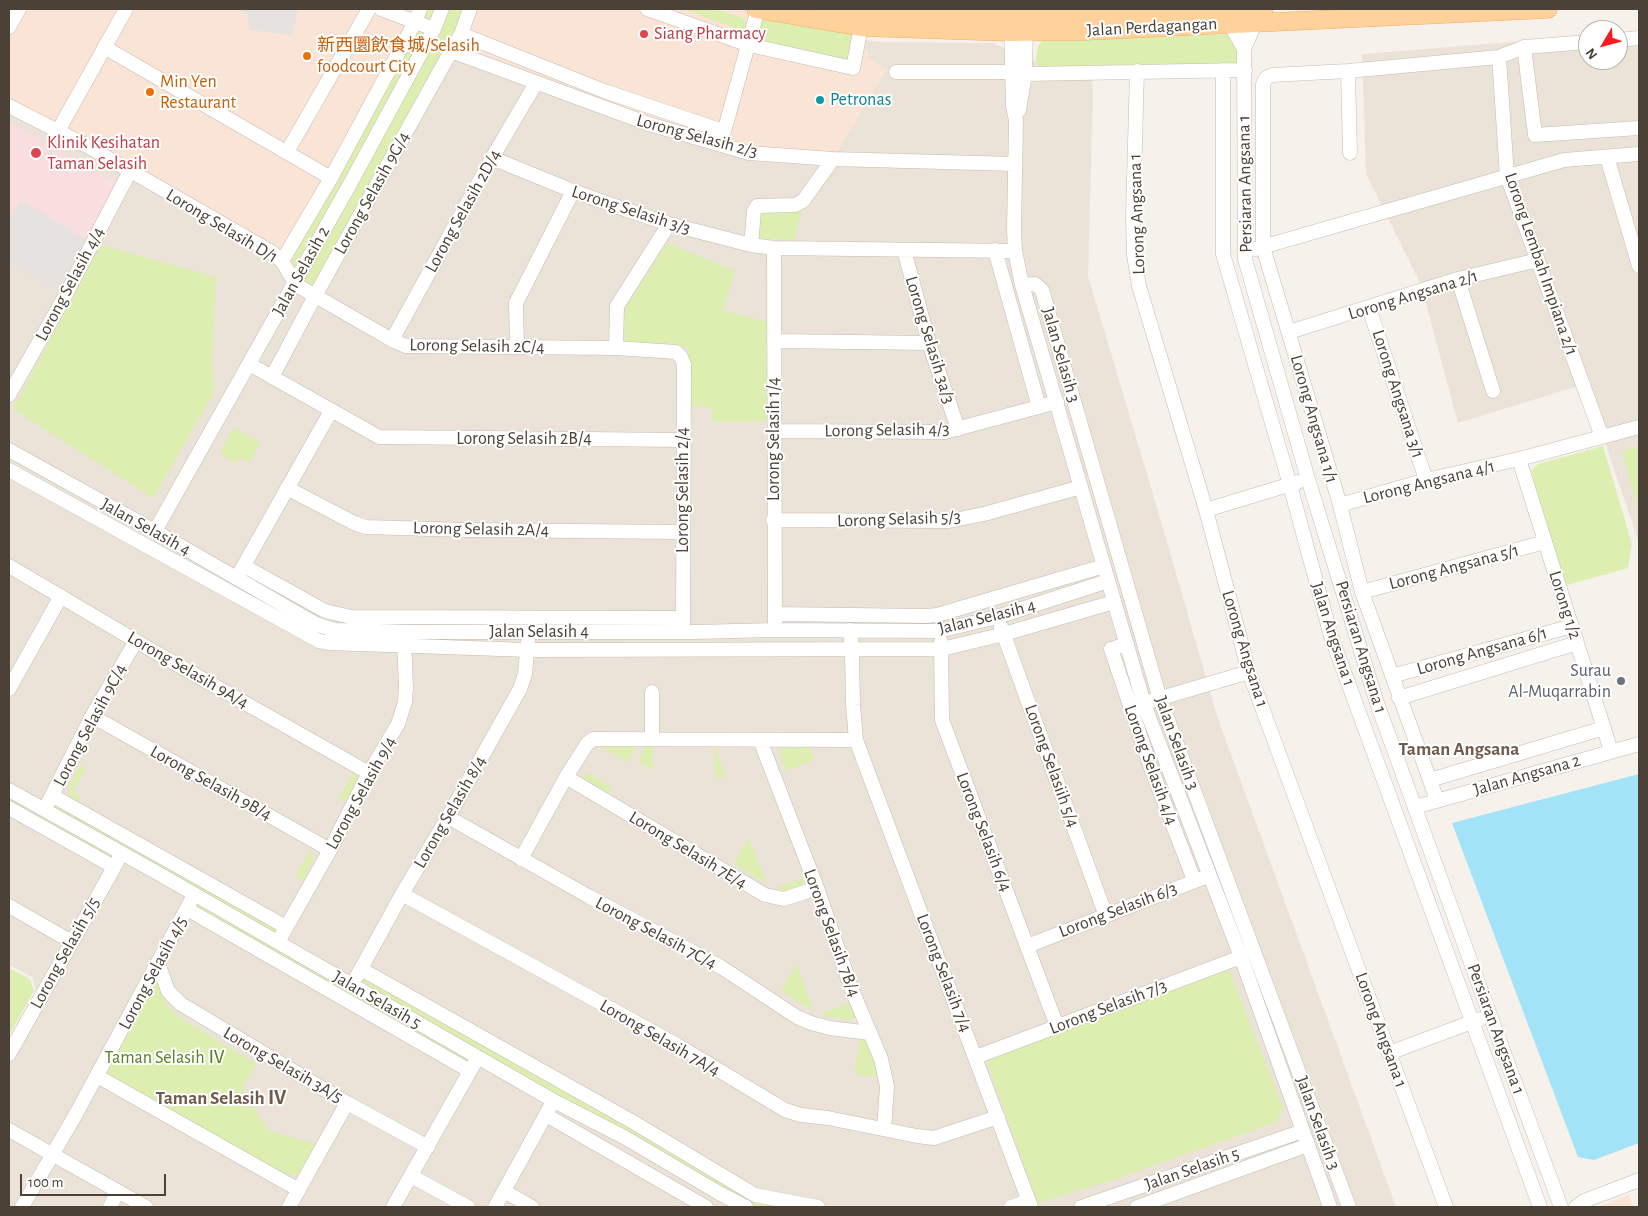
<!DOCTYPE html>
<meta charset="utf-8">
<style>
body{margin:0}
#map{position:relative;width:1648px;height:1216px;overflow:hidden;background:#f7f1eb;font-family:"Alegreya Sans",sans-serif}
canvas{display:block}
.frame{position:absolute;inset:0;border:10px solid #4c4137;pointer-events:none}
.north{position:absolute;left:1578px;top:20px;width:50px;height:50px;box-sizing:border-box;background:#fff;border:1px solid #b7b3af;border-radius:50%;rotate:233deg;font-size:14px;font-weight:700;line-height:20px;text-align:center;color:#4c4137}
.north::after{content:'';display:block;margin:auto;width:18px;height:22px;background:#ff191d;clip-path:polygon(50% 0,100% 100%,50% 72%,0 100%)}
.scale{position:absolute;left:20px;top:1174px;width:146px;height:22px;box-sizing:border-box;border:2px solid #4c4137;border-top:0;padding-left:6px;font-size:15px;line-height:18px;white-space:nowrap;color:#4c4137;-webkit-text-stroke:4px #fff;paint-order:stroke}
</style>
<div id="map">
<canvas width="1648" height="1216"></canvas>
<div class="frame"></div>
<div class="north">N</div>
<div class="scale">100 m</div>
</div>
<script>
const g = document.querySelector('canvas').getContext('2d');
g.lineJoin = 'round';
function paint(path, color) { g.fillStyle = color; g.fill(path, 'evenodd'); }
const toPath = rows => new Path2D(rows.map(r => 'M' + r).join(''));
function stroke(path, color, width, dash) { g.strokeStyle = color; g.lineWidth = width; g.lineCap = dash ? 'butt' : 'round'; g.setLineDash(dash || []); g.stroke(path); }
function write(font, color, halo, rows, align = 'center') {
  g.font = font + ' "Alegreya Sans","Noto Sans SC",sans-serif'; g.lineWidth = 4; g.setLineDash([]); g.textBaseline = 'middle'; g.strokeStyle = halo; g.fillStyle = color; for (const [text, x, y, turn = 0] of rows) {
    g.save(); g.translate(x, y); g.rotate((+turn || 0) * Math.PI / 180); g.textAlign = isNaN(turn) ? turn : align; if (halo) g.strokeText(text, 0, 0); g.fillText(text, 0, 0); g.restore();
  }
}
paint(toPath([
 [9,9,714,9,835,37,883,42,993,43,1039,63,1091,64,1093,95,1088,276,1165,535,1217,716,1396,1207,9,1207,9,1037,36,991,32,977,9,965],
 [1639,32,1639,539,1638,540,1606,445,1578,386,1458,423,1421,285,1366,174,1362,54,1588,36,1588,60,1618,60,1618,34]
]), '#ebe2d8');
paint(toPath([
 [9,9,420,9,282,261,9,106],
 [463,9,756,9,861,27,869,59,887,69,833,159,749,153,452,51],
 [1629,1195,1633,1207,1598,1207]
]), '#fae4d5');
paint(toPath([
 [9,122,118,184,85,239,21,200,9,221]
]), '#f8dede');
paint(toPath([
 [422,9,470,9,315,296,282,261],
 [682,9,714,9,745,18,746,26,743,31],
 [758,9,861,27,853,68,749,45],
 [1231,34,1236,39,1239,66,1039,66,1036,60,1038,46,1042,41],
 [764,206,803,206,794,240,756,238],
 [667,243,735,271,723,310,767,322,767,421,713,422,712,408,689,405,688,347,625,343,625,309],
 [101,245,216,277,212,361,214,392,153,498,13,409],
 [234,428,260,443,250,463,240,457,235,463,219,453],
 [1603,446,1632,544,1628,568,1564,586,1531,471,1538,464],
 [1639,447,1639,514,1622,451],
 [607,745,636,747,627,762,600,747],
 [653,745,653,770,638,762,646,746],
 [713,746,715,747,726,778,716,778],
 [810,747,814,760,786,771,778,749],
 [80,765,86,768,72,792,81,797,78,801,70,797,68,787],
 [354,772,358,780,345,802,339,798],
 [586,772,612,787,608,793,583,778],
 [9,790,44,809,53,796,286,927,278,942,351,985,361,969,755,1194,818,1207,746,1207,478,1057,470,1071,187,909,194,894,122,853,114,867,9,808],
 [748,839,750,841,767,884,734,864],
 [310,850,314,860,303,880,296,876],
 [806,877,803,887,787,893,777,887],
 [796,965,798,966,813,1011,781,991],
 [9,968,30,979,34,991,9,1035],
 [1229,970,1283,1108,1277,1122,1109,1181,1038,1203,986,1060],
 [157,977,167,1005,180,1018,257,1064,241,1088,269,1131,316,1144,303,1171,289,1177,104,1072],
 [853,1002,856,1011,854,1018,849,1020,825,1016,823,1012],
 [861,1037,867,1040,882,1078,854,1073]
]), '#ddefb0');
paint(toPath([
 [237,9,299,9,291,35,249,30,247,14],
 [21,200,85,239,55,290,9,263,9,221]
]), '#e5e2df');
paint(toPath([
 [1639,774,1639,1143,1594,1160,1578,1157,1452,823]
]), '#a2e3f8');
stroke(toPath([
 [9,10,10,9]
]), '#a2e3f8', 3);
const minor = toPath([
 [381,9,434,29],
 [647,9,749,45,853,68,861,27],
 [1011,23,1013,107,1016,120,1014,231,1015,251,1022,285,1144,704,1241,957,1330,1207],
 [1255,23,1244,49,1245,259,1308,479,1377,703,1490,1015,1561,1207],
 [1230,24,1244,49],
 [9,27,19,9],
 [461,34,604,91,723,131],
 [1618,40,1639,38],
 [104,47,331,178],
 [1524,47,1535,135,1639,128],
 [451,51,649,124,749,153,833,159,1015,164],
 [1499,57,1507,176,1602,437],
 [1223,70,1223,254,1290,485,1331,636,1540,1207],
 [1137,71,1133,217,1134,255,1139,286,1206,510,1249,672,1446,1207],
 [1348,71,1350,153],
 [896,72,1012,72],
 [1025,74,1245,70],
 [9,106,87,146,270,251,282,261,295,283,300,287,392,340,406,346,616,348,676,352,681,357,684,364,683,631],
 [1019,110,1025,74,1026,22],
 [58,131,126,9],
 [722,139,758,9],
 [287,152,369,9],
 [1607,157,1639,266],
 [492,158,573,191,618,207,669,224,751,245,774,248,1015,251],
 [751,245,754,211,757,206,795,205,803,201,833,159],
 [774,248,775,630],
 [1255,249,1564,160,1639,154],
 [904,250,929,343,958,429],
 [995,250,1039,407],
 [282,261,331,178,415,22,420,9],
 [1458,279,1493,391],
 [1022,285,1035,284,1042,290,1160,699,1349,1207],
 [1369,308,1426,480],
 [1289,332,1458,279,1538,260],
 [392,340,492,158,536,83],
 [774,341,929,343],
 [517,347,516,303,573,191],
 [616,348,617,306,669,224],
 [249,364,379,437,684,440],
 [272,377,315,296,451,51,461,34,470,9],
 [9,395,64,298,130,171],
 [774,431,945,432,1057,402],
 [9,450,155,531,316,624,334,630,404,632,695,632,775,630,939,631,997,617,1108,581],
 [1519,459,1611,751],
 [9,470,319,641,330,643,528,650,942,649,1004,634,1114,602],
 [287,488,354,523,366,527,466,530,683,532],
 [1340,505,1426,480,1519,459,1639,427],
 [1206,510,1298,482],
 [773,520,949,521,984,514,1081,487],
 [155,531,350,184,434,29,442,9],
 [9,566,153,651,369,773],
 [244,566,325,611,351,617,683,618],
 [239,574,331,411],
 [1362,592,1545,542],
 [775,614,926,616,937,615,1104,566],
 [1001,627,1106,916],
 [850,630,852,651,853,705,856,740,1031,1207],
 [941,642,942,720,1057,1026],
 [1127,644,1111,649,1151,768,1194,880],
 [1392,676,1572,626],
 [9,689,61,596],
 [652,692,652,739],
 [1399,698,1577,643],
 [1151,701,1249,672],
 [92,716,330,850],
 [760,740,817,888,852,990,881,1059,887,1086,884,1129],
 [566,777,765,895,784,899,817,888],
 [1430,780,1604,728],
 [9,790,161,875,554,1101,624,1137,719,1193,746,1207],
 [53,796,286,927],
 [1437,800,1362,592,1340,505,1263,247,1263,84,1266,78,1272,75,1348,71,1499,57,1524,47,1588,42],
 [48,803,92,716,136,641],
 [1415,807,1639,744],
 [9,808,114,867],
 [448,817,588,896,721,967,797,1017,811,1023,830,1028,869,1033],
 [521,859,566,777,587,744,593,739,856,740],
 [402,894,677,1045,785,1110,801,1115,828,1118,917,1136,934,1138,998,1117],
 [9,906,72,942],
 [187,909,470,1071],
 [278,942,330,850,369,773,398,724,405,702,406,688,404,638],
 [1027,946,1203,878],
 [158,963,168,991,181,1004,347,1103,428,1147],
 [361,969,633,1122,755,1195,818,1207],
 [357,976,402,894,448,817,520,689,525,674,528,642],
 [1389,1053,1480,1019],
 [9,1054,122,853],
 [976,1057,1241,957],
 [97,1076,299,1190],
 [546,1115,706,1207],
 [9,1130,146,1207],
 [411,1176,468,1207],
 [504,1191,532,1207],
 [22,1207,76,1114,194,895],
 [110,1207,118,1191],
 [289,1207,347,1103],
 [393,1207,474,1064],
 [495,1207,550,1107],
 [1011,1207,1029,1201],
 [1081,1207,1303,1131],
 [1137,1207,1308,1145],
 [1576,1207,1584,1201,1639,1180]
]);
const major = toPath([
 [756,9,861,27,1010,32,1085,31,1548,9],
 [825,9,863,13,1011,17,1134,14,1264,9]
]);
stroke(minor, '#c7baaf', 15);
stroke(major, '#f1ad5e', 19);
stroke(minor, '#fff', 14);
stroke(major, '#ffd29b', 18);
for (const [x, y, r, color] of [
 [644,34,5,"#e0444e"],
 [307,56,5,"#e8710a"],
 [150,92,5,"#e8710a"],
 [820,100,5,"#0f9aa8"],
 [36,153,6,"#e0444e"],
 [1621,681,5,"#6b7280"]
]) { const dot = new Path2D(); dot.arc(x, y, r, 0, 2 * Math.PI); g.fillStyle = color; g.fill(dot); stroke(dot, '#fff', 2); }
write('18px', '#4c4137', '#fff', [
 ["Jalan Perdagangan",1152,27,-3],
 ["Lorong Selasih 2/3",697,136,15],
 ["Persiaran Angsana 1",1245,184,-91],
 ["Lorong Selasih 9G/4",372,193,-61],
 ["Lorong Selasih 3/3",631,210,18],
 ["Lorong Selasih 2D/4",463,211,-61],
 ["Lorong Angsana 1",1137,214,-92],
 ["Lorong Selasih D/1",222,226,31],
 ["Lorong Lembah Impiana 2/1",1541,264,71],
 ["Jalan Selasih 2",301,271,-61],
 ["Lorong Selasih 4/4",70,284,-62],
 ["Lorong Angsana 2/1",1413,295,-17],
 ["Lorong Selasih 3a/3",930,340,73],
 ["Lorong Selasih 2C/4",477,346,1],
 ["Jalan Selasih 3",1061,355,74],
 ["Lorong Angsana 3/1",1398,394,72],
 ["Lorong Angsana 1/1",1314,419,74],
 ["Lorong Selasih 4/3",887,430,-1],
 ["Lorong Selasih 2B/4",524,439],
 ["Lorong Selasih 1/4",774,439,-90],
 ["Lorong Angsana 4/1",1429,482,-14],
 ["Lorong Selasih 2/4",683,490,-90],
 ["Lorong Selasih 5/3",899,519,-2],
 ["Jalan Selasih 4",146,527,29],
 ["Lorong Selasih 2A/4",481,529,1],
 ["Lorong Angsana 5/1",1454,567,-15],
 ["Lorong 1/2",1565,605,72],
 ["Jalan Selasih 4",987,617,-14],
 ["Jalan Selasih 4",539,632],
 ["Jalan Angsana 1",1333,634,72],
 ["Persiaran Angsana 1",1361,647,73],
 ["Lorong Angsana 1",1245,649,73],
 ["Lorong Angsana 6/1",1482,651,-16],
 ["Lorong Selasih 9A/4",188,670,30],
 ["Lorong Selasih 9C/4",90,725,-62],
 ["Jalan Selasih 3",1177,743,70],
 ["Lorong Selasih 4/4",1151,765,70],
 ["Lorong Selasiih 5/4",1052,766,70],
 ["Jalan Angsana 2",1527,775,-16],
 ["Lorong Selasih 9B/4",211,783,29],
 ["Lorong Selasih 9/4",361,793,-61],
 ["Lorong Selasih 8/4",450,812,-60],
 ["Lorong Selasih 6/4",984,832,69],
 ["Lorong Selasih 7E/4",688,850,31],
 ["Lorong Selasih 6/3",1118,910,-21],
 ["Lorong Selasih 7C/4",656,933,28],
 ["Lorong Selasih 7B/4",832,933,70],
 ["Lorong Selasih 5/5",65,953,-61],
 ["Lorong Selasih 4/5",153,973,-62],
 ["Lorong Selasih 7/4",944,973,69],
 ["Jalan Selasih 5",377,1000,30],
 ["Lorong Selasih 7/3",1108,1007,-21],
 ["Persiaran Angsana 1",1496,1029,70],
 ["Lorong Angsana 1",1381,1030,70],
 ["Lorong Selasih 7A/4",660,1038,30],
 ["Lorong Selasih 3A/5",283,1065,30],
 ["Jalan Selasih 3",1318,1123,70],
 ["Jalan Selasih 5",1192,1169,-19]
]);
write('18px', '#be3a42', '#fff', [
 ["Siang Pharmacy",654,34],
 ["Klinik Kesihatan",47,143],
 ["Taman Selasih",47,164]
], 'left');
write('18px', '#c56008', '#fff', [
 ["新西圜飲食城/Selasih",317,46],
 ["foodcourt City",317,67],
 ["Min Yen",160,82],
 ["Restaurant",160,103]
], 'left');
write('18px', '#0d838f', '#fff', [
 ["Petronas",830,100]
], 'left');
write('18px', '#5b616d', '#fff', [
 ["Surau",1611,671],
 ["Al-Muqarrabin",1611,692]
], 'right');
write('18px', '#548021', '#fff', [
 ["Taman Selasih Ⅳ",165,1058]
]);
write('bold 19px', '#705c4d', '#fff', [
 ["Taman Angsana",1459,749],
 ["Taman Selasih Ⅳ",221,1098]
]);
</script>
